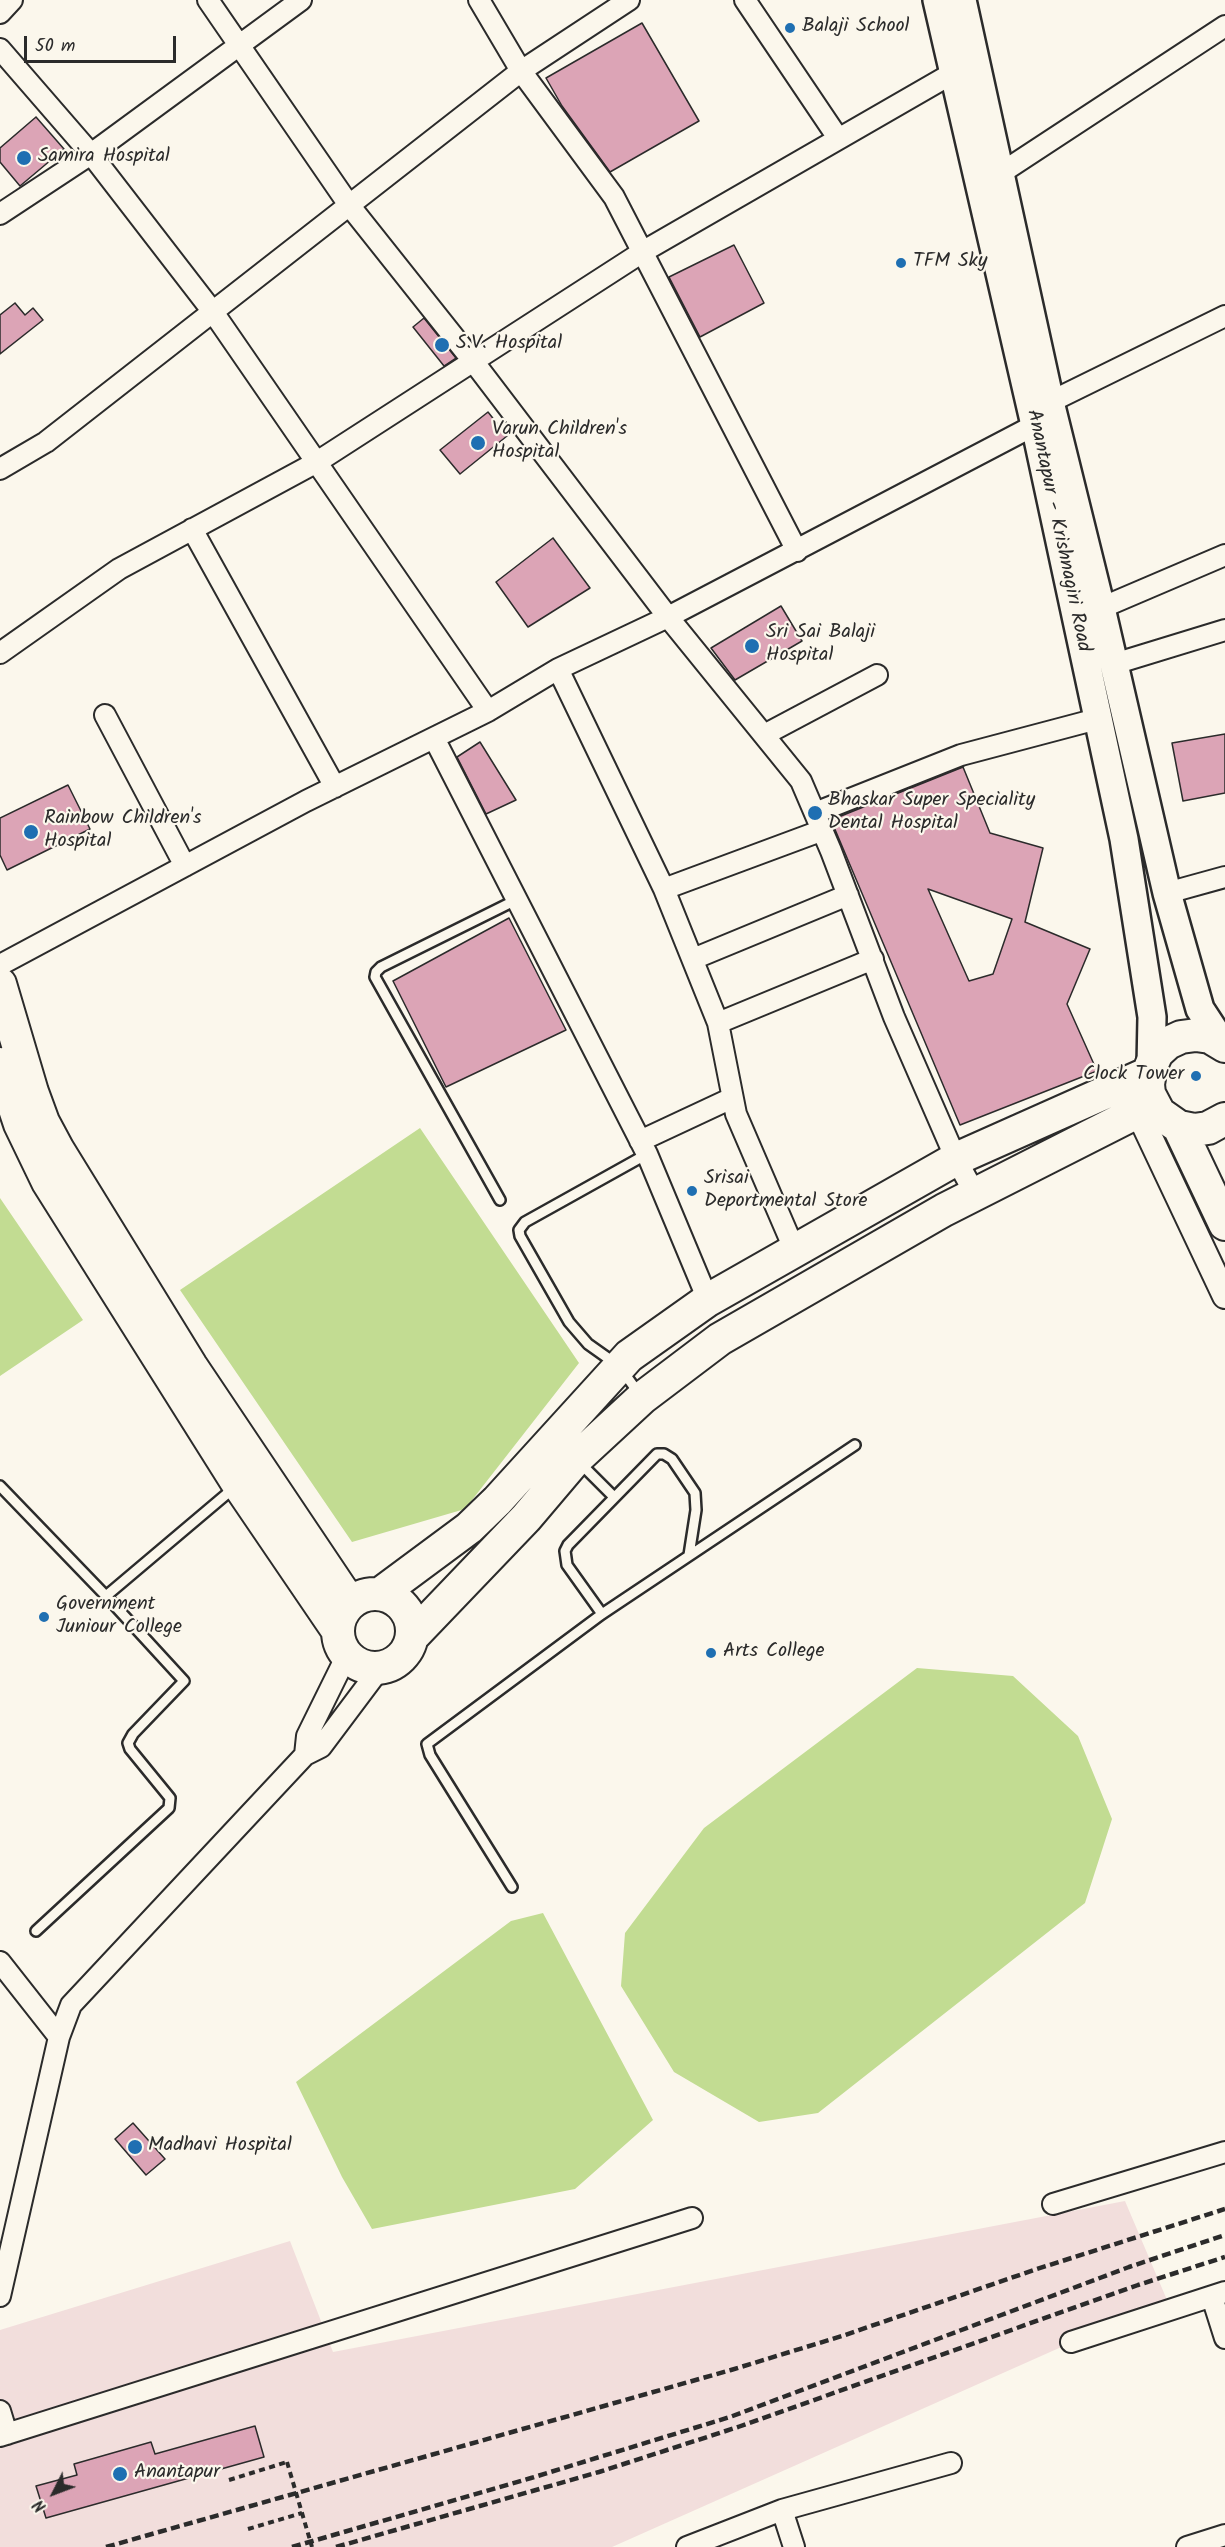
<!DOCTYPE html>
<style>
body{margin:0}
#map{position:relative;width:1225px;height:2547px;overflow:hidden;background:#fbf7ec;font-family:Kalam,sans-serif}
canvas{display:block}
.north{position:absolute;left:24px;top:2463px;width:60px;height:60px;-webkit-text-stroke:4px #fbf7ec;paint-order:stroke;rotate:228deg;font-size:16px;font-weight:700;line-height:24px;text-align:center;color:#2b2b2b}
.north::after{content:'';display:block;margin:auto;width:21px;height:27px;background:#2b2b2b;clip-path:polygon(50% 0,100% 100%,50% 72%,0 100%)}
.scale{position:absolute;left:24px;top:36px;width:152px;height:27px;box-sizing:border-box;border:3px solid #2b2b2b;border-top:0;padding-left:8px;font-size:18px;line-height:21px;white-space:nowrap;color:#2b2b2b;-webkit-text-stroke:4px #fbf7ec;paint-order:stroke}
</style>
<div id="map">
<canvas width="1225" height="2547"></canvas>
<div class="north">N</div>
<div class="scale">50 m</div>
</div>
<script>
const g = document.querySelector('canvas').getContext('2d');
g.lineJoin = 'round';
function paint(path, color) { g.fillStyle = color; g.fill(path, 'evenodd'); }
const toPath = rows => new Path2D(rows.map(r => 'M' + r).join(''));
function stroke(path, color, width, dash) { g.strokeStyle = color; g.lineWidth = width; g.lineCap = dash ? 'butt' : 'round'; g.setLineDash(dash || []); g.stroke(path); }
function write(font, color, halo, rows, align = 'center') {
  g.font = font + ' Kalam,sans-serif'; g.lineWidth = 4.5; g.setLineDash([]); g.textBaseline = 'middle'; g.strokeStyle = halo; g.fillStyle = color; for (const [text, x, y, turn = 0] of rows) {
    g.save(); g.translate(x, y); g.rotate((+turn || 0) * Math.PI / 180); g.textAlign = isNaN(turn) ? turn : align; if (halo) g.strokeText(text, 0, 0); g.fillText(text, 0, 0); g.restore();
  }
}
paint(toPath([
 [1125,2201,1167,2300,612,2547,0,2547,0,2330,290,2241,333,2352]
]), '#f2dedc');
paint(toPath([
 [420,1128,579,1363,465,1509,352,1542,180,1290],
 [0,1198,83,1320,0,1376],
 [917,1668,1013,1676,1078,1736,1112,1819,1085,1903,818,2113,759,2122,674,2072,621,1986,625,1933,704,1828],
 [543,1913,653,2120,575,2189,372,2229,342,2177,296,2082,511,1921]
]), '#c2dc92');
const building = toPath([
 [642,23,699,121,610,172,562,106,546,78,642,23],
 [36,117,64,149,20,186,0,162,0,148,36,117],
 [734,245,764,303,700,337,669,277,734,245],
 [15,303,25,315,33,308,43,320,0,354,0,315,15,303],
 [424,318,456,358,444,366,413,327,424,318],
 [488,412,507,436,460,474,440,450,488,412],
 [553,538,590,588,528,627,496,582,553,538],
 [781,606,802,641,735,680,711,648,781,606],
 [1225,734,1225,793,1183,801,1172,743,1225,734],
 [480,742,516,800,486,814,457,757,480,742],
 [963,767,990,833,1043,848,1025,922,1090,949,1067,1004,1097,1071,960,1125,831,820,963,767],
 [928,889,1012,919,993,974,969,981,928,889],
 [68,785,90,829,7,870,0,855,0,818,68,785],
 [509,918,566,1030,446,1087,393,981,509,918],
 [133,2123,165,2159,146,2175,115,2139,133,2123],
 [255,2426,264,2457,46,2518,36,2486,77,2475,74,2464,151,2442,155,2454,255,2426]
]);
paint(building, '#dca4b6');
stroke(building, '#2b2b2b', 1.5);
const service = toPath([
 [500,1200,375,977,376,972,381,967,516,900],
 [640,1395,619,1366,588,1344,569,1322,520,1236,519,1230,525,1222,647,1154],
 [579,1462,614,1497],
 [0,1486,106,1596,184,1681,133,1734,128,1743,130,1749,170,1798,169,1808,36,1931],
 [106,1596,235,1487],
 [602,1614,567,1565,565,1551,568,1545,657,1454,664,1454,672,1459,695,1493,696,1510,689,1555],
 [512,1887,430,1755,427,1744,602,1614,855,1445]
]);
const minor = toPath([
 [208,0,349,205,473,361,668,617,801,781,831,851,894,1017,956,1159,976,1196],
 [479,0,521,71,614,197,797,551],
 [745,0,838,138],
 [0,13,12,0],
 [0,49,91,154,213,312,488,711],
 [1001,173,1225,26],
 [0,214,91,154,301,0],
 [1050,402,1225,316],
 [0,469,46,442,521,71,629,0],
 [192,529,335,787],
 [1101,608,1225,555],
 [0,653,119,569,317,462,644,251,953,73],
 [1114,664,1225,630],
 [558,669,664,889,718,1023,736,1114,795,1251],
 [105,715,185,866],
 [764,735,877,675],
 [434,738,647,1154,708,1300],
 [815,813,961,755,1097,719],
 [664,889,823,830],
 [1167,893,1225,877],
 [693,959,848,895],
 [0,965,306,801,488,711,558,669,668,617,1035,425],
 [718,1023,873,959],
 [640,1141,732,1098],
 [305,1755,307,1736,347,1655],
 [0,1962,59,2037],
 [1053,2204,1225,2152],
 [0,2296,59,2037,71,2005,305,1755,321,1747,381,1667],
 [1212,2297,1225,2338],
 [1071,2342,1225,2292],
 [0,2411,7,2434],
 [0,2436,692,2218],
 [782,2510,794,2547],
 [687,2547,782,2510,951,2463],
 [1187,2547,1225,2535]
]);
const tertiary = toPath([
 [1138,1112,1225,1296]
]);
const secondary = toPath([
 [937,0,1035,425,1124,839,1152,1017,1151,1066],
 [962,0,1050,402,1101,608,1167,893,1200,1009,1223,1044]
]);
const trunk = toPath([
 [0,984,32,1092,43,1122,58,1150,191,1366,350,1603],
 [1225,1046,1210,1037,1196,1035,1181,1037,1168,1043,1157,1053,1151,1066,1148,1084,1149,1094,1159,1113,1179,1127,1194,1130,1208,1128,1225,1119],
 [0,1064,20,1124,48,1182,238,1484,338,1631],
 [1179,1127,1225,1224],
 [380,1594,469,1528,497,1501,629,1356,708,1300,956,1159,1149,1073],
 '338 1631a37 37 0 1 1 74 0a37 37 0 1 1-74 0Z',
 [412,1637,526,1518,576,1459,642,1398,720,1339,944,1210,1153,1104]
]);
stroke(service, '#2b2b2b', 14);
stroke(minor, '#2b2b2b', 24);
stroke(tertiary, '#2b2b2b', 28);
stroke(secondary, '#2b2b2b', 32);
stroke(trunk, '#2b2b2b', 36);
stroke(toPath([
 [229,2480,287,2462],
 [248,2529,302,2513]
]), '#2b2b2b', 4, [6, 4.5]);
stroke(service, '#fbf7ec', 9);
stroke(minor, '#fbf7ec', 20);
stroke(tertiary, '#fbf7ec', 24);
stroke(secondary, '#fbf7ec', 27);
stroke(trunk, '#fbf7ec', 32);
stroke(toPath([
 [106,2547,731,2370,842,2336,1037,2269,1225,2209],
 [292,2547,531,2478,730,2417,1129,2267,1225,2235],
 [336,2547,599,2472,738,2427,1138,2285,1225,2257]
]), '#2b2b2b', 4.5, [9, 4.5]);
stroke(toPath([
 [287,2462,312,2547]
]), '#2b2b2b', 4, [6, 4.5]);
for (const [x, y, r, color] of [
 [790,28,6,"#1f6fb2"],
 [24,158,8,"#1f6fb2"],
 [901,263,6,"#1f6fb2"],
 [442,345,8,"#1f6fb2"],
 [478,443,8,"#1f6fb2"],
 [752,646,8,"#1f6fb2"],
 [815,813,8,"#1f6fb2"],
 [31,832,8,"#1f6fb2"],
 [1196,1076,6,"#1f6fb2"],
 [692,1191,6,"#1f6fb2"],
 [44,1617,6,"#1f6fb2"],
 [711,1653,6,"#1f6fb2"],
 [135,2147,8,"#1f6fb2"],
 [120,2474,8,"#1f6fb2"]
]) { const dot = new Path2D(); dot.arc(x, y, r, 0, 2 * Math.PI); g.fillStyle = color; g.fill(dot); stroke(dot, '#fbf7ec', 2); }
write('20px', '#2b2b2b', '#fbf7ec', [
 ["Balaji School",802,28],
 ["Samira Hospital",38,158],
 ["TFM Sky",913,263],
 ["S.V. Hospital",456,345],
 ["Varun Children's",492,431],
 ["Hospital",492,454],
 ["Sri Sai Balaji",766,634],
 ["Hospital",766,657],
 ["Bhaskar Super Speciality",828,802],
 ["Dental Hospital",828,825],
 ["Rainbow Children's",44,820],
 ["Hospital",44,843],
 ["Clock Tower",1184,1076,"right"],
 ["Srisai",704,1180],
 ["Deportmental Store",704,1203],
 ["Government",56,1606],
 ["Juniour College",56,1629],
 ["Arts College",723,1653],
 ["Madhavi Hospital",148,2147],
 ["Anantapur",134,2474]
], 'left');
write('20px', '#2b2b2b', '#fbf7ec', [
 ["Anantapur - Krishnagiri Road",1057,531,78]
]);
</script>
